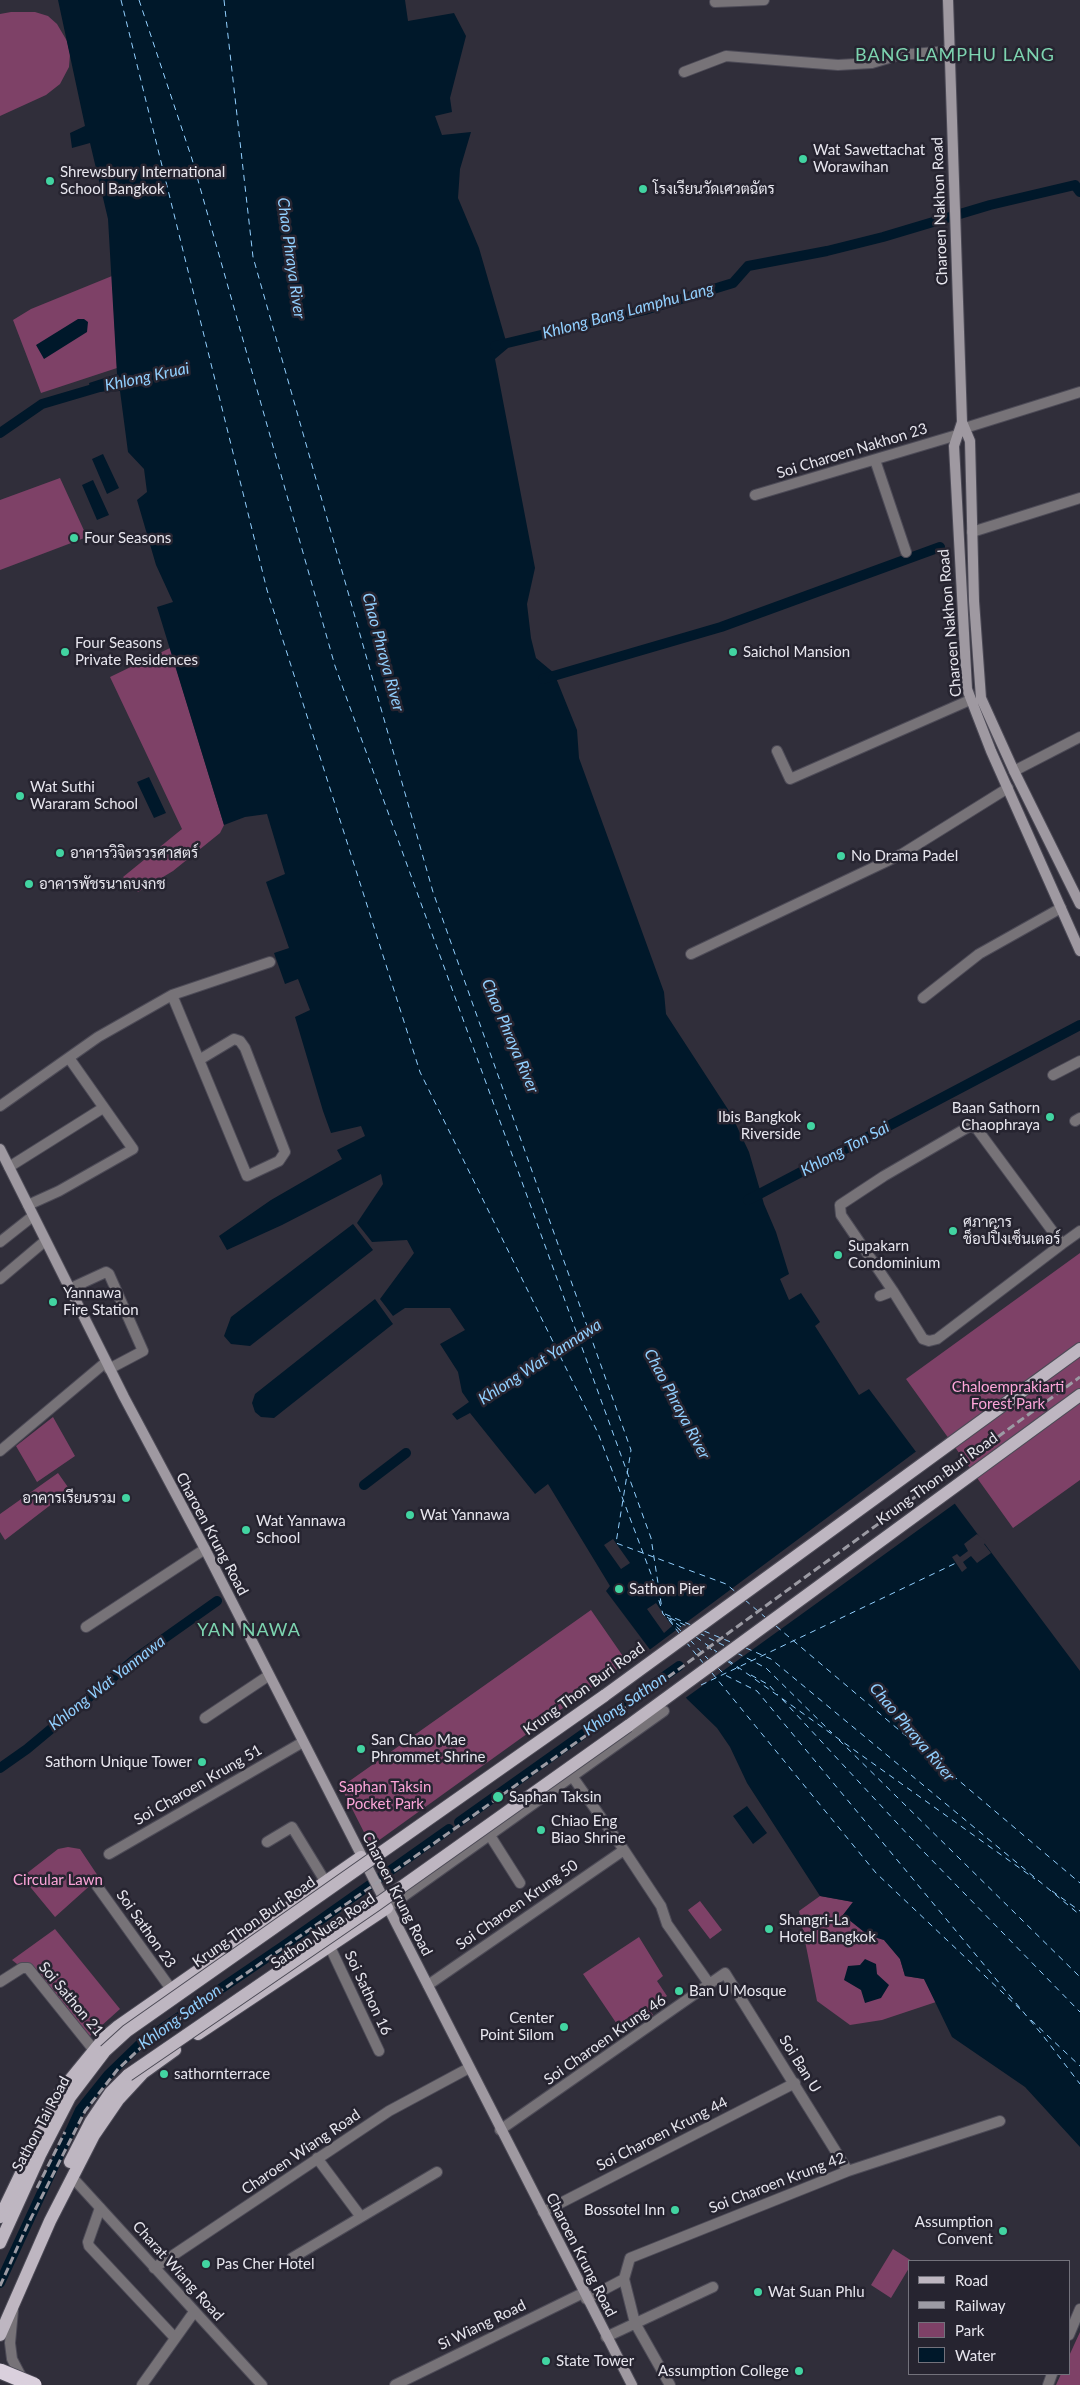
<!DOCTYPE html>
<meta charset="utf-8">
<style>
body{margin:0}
#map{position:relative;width:1080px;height:2385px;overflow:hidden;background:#302e3a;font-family:Lato,sans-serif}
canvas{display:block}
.legend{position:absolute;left:908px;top:2260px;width:162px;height:115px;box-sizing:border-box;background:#262430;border:1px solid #73727c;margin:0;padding:6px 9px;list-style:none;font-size:15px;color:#e7e6ee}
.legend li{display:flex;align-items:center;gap:10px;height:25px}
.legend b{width:25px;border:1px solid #73727c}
</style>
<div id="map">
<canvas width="1080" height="2385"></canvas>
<ul class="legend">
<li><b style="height:6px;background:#beb6c1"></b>Road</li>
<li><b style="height:6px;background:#9c9ba4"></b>Railway</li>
<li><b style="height:14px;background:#7e4167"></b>Park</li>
<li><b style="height:14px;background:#00182a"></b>Water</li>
</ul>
</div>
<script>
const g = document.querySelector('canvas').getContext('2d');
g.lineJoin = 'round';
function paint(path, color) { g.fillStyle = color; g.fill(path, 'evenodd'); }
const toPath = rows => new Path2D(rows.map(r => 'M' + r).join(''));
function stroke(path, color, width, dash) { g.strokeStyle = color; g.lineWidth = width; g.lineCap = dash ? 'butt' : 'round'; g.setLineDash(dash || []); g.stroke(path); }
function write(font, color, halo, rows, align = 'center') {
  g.font = font + ' Lato,Sarabun,sans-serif'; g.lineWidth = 5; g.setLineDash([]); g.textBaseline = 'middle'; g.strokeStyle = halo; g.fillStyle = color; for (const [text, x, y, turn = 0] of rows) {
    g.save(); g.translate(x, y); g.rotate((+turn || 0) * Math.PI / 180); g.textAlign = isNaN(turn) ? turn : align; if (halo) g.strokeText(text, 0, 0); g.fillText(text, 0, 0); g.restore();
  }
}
paint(toPath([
 [11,12,35,12,48,16,57,24,67,41,70,54,69,67,60,84,46,95,0,116,0,14],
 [112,276,117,368,41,393,13,320,31,309],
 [60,478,87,537,0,570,0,500],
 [170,648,224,825,220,833,173,871,138,892,123,877,182,829,110,677],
 [1080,1253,1080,1480,1013,1528,906,1379],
 [53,1417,75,1456,37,1482,16,1446],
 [58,1473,70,1490,5,1540,0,1532,0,1514],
 [591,1610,627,1662,371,1846,341,1787],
 [68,1847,80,1849,98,1876,94,1882,55,1917,22,1877,58,1849],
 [820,1896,853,1902,843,1915,868,1935,884,1940,900,1959,905,1976,924,1979,936,2002,882,2020,850,2025,817,2001,799,1911],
 [700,1901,722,1930,710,1939,688,1910],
 [55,1929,120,2009,90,2036,29,1966,22,1968,12,1960],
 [639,1937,663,1976,657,1981,667,1996,649,2009,653,2015,623,2033,583,1974],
 [893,2249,912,2261,909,2261,909,2268,891,2298,871,2285],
 [1080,2332,1080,2385,1056,2385,1061,2374,1069,2374,1069,2356]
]), '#7e4167');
paint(toPath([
 [58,0,405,0,408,21,454,13,466,36,450,98,452,112,435,116,442,135,471,132,460,169,458,198,479,248,508,348,495,359,535,568,527,604,531,638,536,658,554,673,577,730,579,758,664,992,666,1014,731,1114,749,1152,764,1204,776,1232,789,1274,780,1279,789,1300,801,1293,820,1322,815,1326,859,1395,869,1389,1080,1671,1080,2147,1025,2087,952,2037,924,1979,905,1976,900,1959,884,1940,868,1935,843,1915,853,1902,820,1896,747,1783,730,1747,717,1728,687,1699,606,1591,610,1586,548,1484,535,1494,470,1413,457,1420,452,1414,469,1402,462,1392,458,1372,440,1344,465,1330,450,1308,405,1308,393,1316,380,1299,414,1253,407,1240,372,1242,357,1223,383,1184,381,1174,282,1225,227,1250,219,1236,271,1200,342,1159,337,1150,365,1136,361,1126,331,1133,323,1111,295,1017,310,1010,298,979,285,984,274,953,289,948,266,882,285,874,267,814,245,817,224,825,157,607,173,602,156,565,137,500,147,492,144,469,128,452,120,391,91,392,89,383,117,374,108,219,90,143,72,148,70,133,85,126],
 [78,319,84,319,88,322,87,332,44,359,36,345],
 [103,454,119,488,107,494,92,459],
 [93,480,109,515,97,520,82,485],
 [149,777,166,813,154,818,137,782],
 [353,1224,373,1250,250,1346,231,1344,224,1336,231,1317],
 [375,1299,393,1324,274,1418,261,1417,255,1412,252,1403,255,1394],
 [747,1806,767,1833,753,1844,733,1816],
 [865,1959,876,1964,877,1974,889,1985,881,1998,865,2003,861,1990,844,1980,848,1966,860,1965]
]), '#00182a');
paint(toPath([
 [918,1450,957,1502,684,1699,648,1651],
 [977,1534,987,1542,984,1544,991,1553,977,1563,971,1556,963,1562,967,1568,962,1572,952,1557,957,1554,960,1557,968,1551,964,1544],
 [613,1539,630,1563,621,1569,604,1545],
 [656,1603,672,1626,664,1633,647,1609]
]), '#302e3a');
stroke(toPath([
 [495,346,645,310,733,283,748,266,827,251,883,237,990,205,1075,185,1080,192],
 [0,433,42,404,103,386],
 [543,679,721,627,940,547],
 [748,1200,1080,1025],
 [364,1485,406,1453],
 [0,1768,27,1749,135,1659,217,1601],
 [459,1822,679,1666],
 [0,2283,80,2110,108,2075,141,2043,285,1945,449,1829]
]), '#00182a', 10);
stroke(toPath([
 [121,0,267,590,420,1072,598,1433,651,1574,663,1614,682,1632],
 [139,0,192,159,335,666,651,1538,662,1609],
 [224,0,253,257,433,892,631,1450,616,1543,726,1584,737,1593],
 [745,1600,765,1617],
 [665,1614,691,1625],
 [667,1617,684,1629],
 [670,1618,689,1627],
 [669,1620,679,1633],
 [776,1626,1080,1883],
 [704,1631,733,1643],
 [699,1633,727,1647],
 [696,1637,717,1652],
 [690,1640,708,1659],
 [686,1642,704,1664],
 [707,1646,716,1653],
 [746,1648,771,1659,1080,1915],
 [737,1653,766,1668,832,1733],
 [728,1660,1035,1879],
 [727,1661,739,1669],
 [718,1668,725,1675,757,1691,1044,2037,1080,2084],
 [712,1673,876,1873,1021,2010],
 [751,1675,769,1685,778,1695],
 [701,1685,956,1563],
 [782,1699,923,1851,1080,2012],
 [839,1740,1080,1977],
 [1052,1891,1080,1911],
 [1031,2020,1080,2066]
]), '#92d0ff', 1, [6, 5]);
const minor = toPath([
 [715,2,764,0],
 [684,72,726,56,838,65,872,63,899,55,950,51],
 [965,428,1080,392],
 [875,460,906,552],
 [755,495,957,435],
 [972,532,1080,498],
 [777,751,790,779,970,700],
 [1014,771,1080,737],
 [691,954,902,854,1008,788],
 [172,995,199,1060,247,1176,279,1161,285,1152,245,1048,240,1041,234,1039,199,1060],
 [923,998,979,954,1061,908],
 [1053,1075,1080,1061],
 [0,1106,98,1037,172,995,270,962],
 [1075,1121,1080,1118],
 [9,1167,103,1108],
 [28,1205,59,1191,133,1149,69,1058],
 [0,1242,33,1216],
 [0,1279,45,1241],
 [69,1289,106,1272,109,1274,143,1351,109,1369],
 [893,1291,841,1215,840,1205,884,1176,970,1126,977,1129,1062,1244,1080,1231],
 [880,1296,893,1291,923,1339,929,1341,937,1339,1062,1244],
 [0,1451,106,1362],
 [86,1627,205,1549],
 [205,1718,268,1676],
 [572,1776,624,1850,661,1906,667,1924,710,1985],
 [489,1834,520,1883],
 [267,1842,292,1827,325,1881],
 [109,1854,303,1742],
 [97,1886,171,1989],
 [387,1908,664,1711],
 [330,1947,379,2051],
 [0,1982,22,1968,28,1968,93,2049],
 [428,1985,624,1850],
 [500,2130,725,1973,848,2171],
 [317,2158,361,2217],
 [100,2208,88,2242,89,2246,175,2338],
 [543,2212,795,2083],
 [292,2258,437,2172],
 [154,2268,389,2111,469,2068],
 [586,2299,624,2279],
 [1069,2335,1080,2309],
 [606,2337,713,2287],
 [142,2385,194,2312],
 [670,2385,635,2323,624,2279,630,2258,848,2171,1000,2121],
 [1048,2385,1052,2374]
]);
const tertiary = toPath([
 [72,2177,262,2385],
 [13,2310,10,2343,12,2359,23,2380],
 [395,2385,583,2293]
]);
const secondary = toPath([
 [948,0,962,422,970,441,974,601,981,698,1014,771,1080,904],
 [962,422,954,446,967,689,991,751,1080,951],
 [0,1149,124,1397,205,1549,632,2385]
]);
const primary = toPath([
 [604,1696,1080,1349],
 [628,1726,1080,1395],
 [198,2034,387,1908],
 [70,2162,91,2121,110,2093,128,2075],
 [0,2217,60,2092,105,2037,117,2027,361,1857],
 [0,2243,40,2155,70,2097,105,2051],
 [0,2335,50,2221,94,2135,118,2100,143,2073,175,2050]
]);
stroke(minor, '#4d4b57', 12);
stroke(tertiary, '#4d4b57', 12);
stroke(secondary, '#4d4b57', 12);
stroke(primary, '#4d4b57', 14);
stroke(minor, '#777378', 10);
stroke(tertiary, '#777378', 10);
stroke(secondary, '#9f99a1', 10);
stroke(primary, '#beb6c1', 12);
stroke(toPath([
 [37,2188,65,2132],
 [0,2286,27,2226,85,2111,118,2069,147,2042,433,1844,653,1688,1080,1377]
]), '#9c9ba4', 3, [8, 4]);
const primaryBridge = toPath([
 [105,2051,127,2031,604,1696],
 [128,2075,376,1905,628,1726]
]);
const motorwayBridge = toPath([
 [0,2371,34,2385]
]);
stroke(primaryBridge, '#4d4b57', 14, []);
stroke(motorwayBridge, '#4d4b57', 17, []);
stroke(primaryBridge, '#beb6c1', 12);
stroke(motorwayBridge, '#dad0dd', 15);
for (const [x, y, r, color] of [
 [803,159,5,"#42d4a1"],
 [50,181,5,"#42d4a1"],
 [643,189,5,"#42d4a1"],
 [74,538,5,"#42d4a1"],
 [65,652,5,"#42d4a1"],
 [733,652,5,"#42d4a1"],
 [20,796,5,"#42d4a1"],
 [60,853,5,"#42d4a1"],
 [841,856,5,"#42d4a1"],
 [29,884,5,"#42d4a1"],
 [1050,1117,5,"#42d4a1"],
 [811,1126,5,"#42d4a1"],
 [953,1231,5,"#42d4a1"],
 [838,1255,5,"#42d4a1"],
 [53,1302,5,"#42d4a1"],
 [126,1498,5,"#42d4a1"],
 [410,1515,5,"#42d4a1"],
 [246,1530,5,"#42d4a1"],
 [619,1589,5,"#42d4a1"],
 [361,1749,5,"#42d4a1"],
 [202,1762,5,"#42d4a1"],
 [498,1797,6,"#42d4a1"],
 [541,1830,5,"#42d4a1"],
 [769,1929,5,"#42d4a1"],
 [679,1991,5,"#42d4a1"],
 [564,2027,5,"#42d4a1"],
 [164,2074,5,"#42d4a1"],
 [675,2210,5,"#42d4a1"],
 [1003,2231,5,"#42d4a1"],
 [206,2264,5,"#42d4a1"],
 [758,2292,5,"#42d4a1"],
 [546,2361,5,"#42d4a1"],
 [799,2371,5,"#42d4a1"]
]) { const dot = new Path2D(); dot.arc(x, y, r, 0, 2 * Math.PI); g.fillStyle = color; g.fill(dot); stroke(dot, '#262430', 2); }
write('15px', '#e7e6ee', '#262430', [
 ["Wat Sawettachat",813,150],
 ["Worawihan",813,167],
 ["Shrewsbury International",60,172],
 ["School Bangkok",60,189],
 ["โรงเรียนวัดเศวตฉัตร",653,189],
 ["Four Seasons",84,538],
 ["Four Seasons",75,643],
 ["Private Residences",75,660],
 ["Saichol Mansion",743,652],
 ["Wat Suthi",30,787],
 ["Wararam School",30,804],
 ["อาคารวิจิตรวรศาสตร์",70,853],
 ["No Drama Padel",851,856],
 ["อาคารพัชรนาถบงกช",39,884],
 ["Baan Sathorn",1040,1108,"right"],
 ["Chaophraya",1040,1125,"right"],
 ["Ibis Bangkok",801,1117,"right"],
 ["Riverside",801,1134,"right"],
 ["ศุภาคาร",963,1222],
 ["ช็อปปิ้งเซ็นเตอร์",963,1239],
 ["Supakarn",848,1246],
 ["Condominium",848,1263],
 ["Yannawa",63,1293],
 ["Fire Station",63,1310],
 ["อาคารเรียนรวม",116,1498,"right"],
 ["Wat Yannawa",420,1515],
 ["Wat Yannawa",256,1521],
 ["School",256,1538],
 ["Sathon Pier",629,1589],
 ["San Chao Mae",371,1740],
 ["Phrommet Shrine",371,1757],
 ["Sathorn Unique Tower",192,1762,"right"],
 ["Saphan Taksin",509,1797],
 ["Chiao Eng",551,1821],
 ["Biao Shrine",551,1838],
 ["Shangri-La",779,1920],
 ["Hotel Bangkok",779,1937],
 ["Ban U Mosque",689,1991],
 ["Center",554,2018,"right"],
 ["Point Silom",554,2035,"right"],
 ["sathornterrace",174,2074],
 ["Bossotel Inn",665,2210,"right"],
 ["Assumption",993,2222,"right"],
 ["Convent",993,2239,"right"],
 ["Pas Cher Hotel",216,2264],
 ["Wat Suan Phlu",768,2292],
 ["State Tower",556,2361],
 ["Assumption College",789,2371,"right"]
], 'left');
write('15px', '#e7e6ee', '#262430', [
 ["Charoen Nakhon Road",940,211,-92],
 ["Soi Charoen Nakhon 23",852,451,-17],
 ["Charoen Nakhon Road",950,623,-95],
 ["Krung Thon Buri Road",937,1479,-36],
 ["Charoen Krung Road",212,1534,62],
 ["Krung Thon Buri Road",584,1689,-36],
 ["Soi Charoen Krung 51",198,1785,-30],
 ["Charoen Krung Road",397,1894,63],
 ["Soi Charoen Krung 50",517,1905,-35],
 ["Krung Thon Buri Road",254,1922,-35],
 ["Soi Sathon 23",146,1929,55],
 ["Sathon Nuea Road",323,1931,-34],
 ["Soi Sathon 16",368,1993,65],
 ["Soi Sathon 21",71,1999,50],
 ["Soi Charoen Krung 46",605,2040,-35],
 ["Soi Ban U",800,2064,58],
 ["Sathon Tai Road",41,2124,-62],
 ["Soi Charoen Krung 44",662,2134,-27],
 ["Charoen Wiang Road",301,2152,-34],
 ["Soi Charoen Krung 42",777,2183,-21],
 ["Charoen Krung Road",581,2255,63],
 ["Charat Wiang Road",178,2271,48],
 ["Si Wiang Road",482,2325,-26]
]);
write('15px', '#fda5d9', '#262430', [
 ["Chaloemprakiarti",1008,1387],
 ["Forest Park",1008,1404],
 ["Saphan Taksin",385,1787],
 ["Pocket Park",385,1804],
 ["Circular Lawn",58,1880]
]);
write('italic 16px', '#92d0ff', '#262430', [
 ["Chao Phraya River",291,258,82],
 ["Khlong Bang Lamphu Lang",628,311,-15],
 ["Khlong Kruai",147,377,-12],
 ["Chao Phraya River",383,652,75],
 ["Chao Phraya River",510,1036,67],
 ["Khlong Ton Sai",845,1149,-28],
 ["Khlong Wat Yannawa",540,1362,-33],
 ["Chao Phraya River",677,1404,62],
 ["Khlong Wat Yannawa",107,1683,-38],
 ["Khlong Sathon",625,1704,-35],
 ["Chao Phraya River",912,1732,50],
 ["Khlong Sathon",180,2017,-36]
]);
g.letterSpacing = '1px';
write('18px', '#7dd4b0', '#262430', [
 ["BANG LAMPHU LANG",955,55],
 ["YAN NAWA",249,1630]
]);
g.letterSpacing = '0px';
</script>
